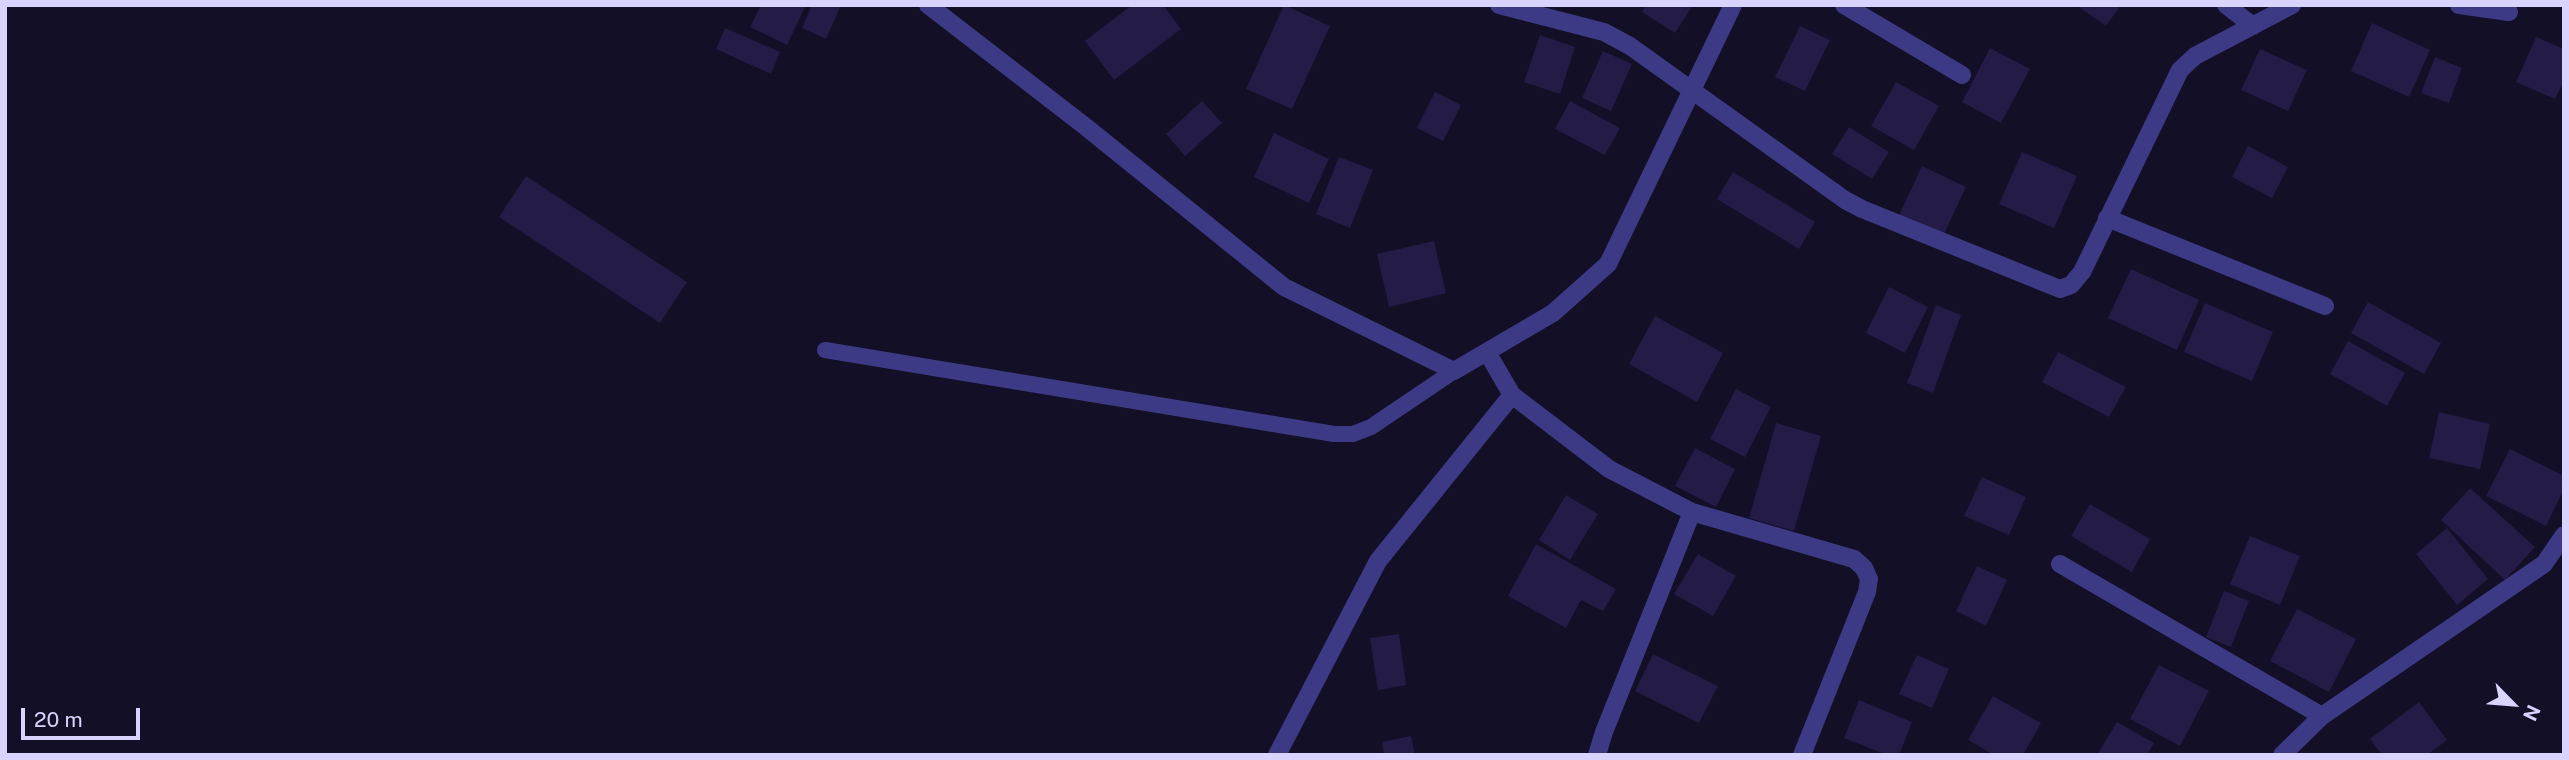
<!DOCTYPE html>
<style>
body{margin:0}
#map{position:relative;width:2569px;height:760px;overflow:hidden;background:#130f26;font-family:"Public Sans",sans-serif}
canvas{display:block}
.frame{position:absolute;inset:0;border:7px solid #d9d4ff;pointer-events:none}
.north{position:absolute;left:2478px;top:669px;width:70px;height:70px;-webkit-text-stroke:5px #130f26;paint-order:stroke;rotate:115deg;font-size:19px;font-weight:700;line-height:28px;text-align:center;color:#d9d4ff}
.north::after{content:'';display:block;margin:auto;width:24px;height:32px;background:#d9d4ff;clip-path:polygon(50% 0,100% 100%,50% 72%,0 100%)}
.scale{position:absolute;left:21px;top:708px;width:119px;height:32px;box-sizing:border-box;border:4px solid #d9d4ff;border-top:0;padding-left:9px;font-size:21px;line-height:24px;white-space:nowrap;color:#d9d4ff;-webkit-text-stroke:5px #130f26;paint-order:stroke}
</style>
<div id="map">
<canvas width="2569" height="760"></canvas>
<div class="frame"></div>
<div class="north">N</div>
<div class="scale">20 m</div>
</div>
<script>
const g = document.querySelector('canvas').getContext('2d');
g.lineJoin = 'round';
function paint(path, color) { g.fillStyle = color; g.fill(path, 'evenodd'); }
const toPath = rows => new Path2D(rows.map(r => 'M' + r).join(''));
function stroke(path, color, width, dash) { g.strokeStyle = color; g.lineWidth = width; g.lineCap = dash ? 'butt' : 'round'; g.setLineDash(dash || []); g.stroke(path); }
paint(toPath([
 [761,5,806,5,787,45,750,27],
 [812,5,841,5,826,39,802,28],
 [1132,5,1163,5,1181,29,1114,80,1085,41],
 [1284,5,1330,26,1292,109,1246,89],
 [1646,5,1693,5,1675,33,1642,12],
 [2076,5,2121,5,2106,26],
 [2372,23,2430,50,2409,97,2351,71],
 [1800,26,1830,40,1805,91,1775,77],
 [725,28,780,52,771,74,716,49],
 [1540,35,1575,47,1560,94,1524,82],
 [2536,37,2564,49,2564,81,2555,99,2516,82],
 [1990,48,2030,69,2001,123,1962,102],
 [2260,49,2307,70,2288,111,2241,90],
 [1603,51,1632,64,1611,111,1582,98],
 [2435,57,2462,68,2449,103,2421,93],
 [1896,82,1939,106,1914,150,1871,126],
 [1435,92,1461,105,1443,141,1417,128],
 [1202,101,1222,123,1185,156,1166,134],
 [1570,101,1620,128,1605,155,1555,129],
 [1849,127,1889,152,1872,179,1832,154],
 [1274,133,1329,159,1309,203,1254,177],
 [2248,146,2288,167,2272,198,2232,177],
 [2022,152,2077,176,2054,228,1999,204],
 [1339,157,1373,170,1350,228,1316,214],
 [1922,166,1966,187,1943,236,1899,215],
 [1733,172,1815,222,1799,249,1717,199],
 [526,176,687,282,660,323,499,217],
 [1434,241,1446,293,1389,307,1377,254],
 [2131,269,2199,300,2177,350,2108,318],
 [1889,287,1928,307,1905,353,1866,333],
 [2368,302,2441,343,2424,374,2351,333],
 [2205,303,2273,332,2252,381,2184,352],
 [1936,305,1961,315,1933,393,1907,383],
 [1655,316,1723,353,1697,402,1629,364],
 [2348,341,2405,373,2387,406,2330,374],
 [2058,352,2126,387,2109,417,2042,382],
 [1736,389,1771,407,1745,457,1710,439],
 [2439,412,2490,424,2480,469,2429,458],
 [1776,423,1821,436,1794,531,1749,518],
 [1695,448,1735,469,1716,507,1675,486],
 [2510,449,2564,476,2564,489,2546,526,2486,496],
 [1982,477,2026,497,2009,535,1964,516],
 [2470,488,2535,547,2505,580,2441,520],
 [1566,495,1598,514,1570,560,1539,540],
 [2090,504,2150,539,2132,572,2071,536],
 [2447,528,2488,579,2457,605,2416,554],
 [2250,536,2300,556,2280,605,2230,584],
 [1536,544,1616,589,1603,611,1581,600,1566,628,1508,596],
 [1698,554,1736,576,1713,616,1674,594],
 [1977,566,2007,580,1986,626,1956,611],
 [2224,591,2249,601,2231,647,2206,637],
 [2297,609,2356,639,2329,692,2270,661],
 [1399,634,1406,685,1378,690,1370,638],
 [1653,654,1718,686,1699,723,1635,691],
 [1917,655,1949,669,1932,708,1899,694],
 [2159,665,2209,691,2180,746,2130,719],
 [1993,696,2041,723,2023,755,1994,755,1968,740],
 [1859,700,1912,722,1899,755,1887,755,1844,738],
 [2419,702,2447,740,2427,755,2382,755,2370,739],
 [2117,722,2154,743,2147,755,2097,755],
 [1411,736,1415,755,1384,755,1382,742]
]), '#241b47');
stroke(toPath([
 [825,350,1334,434,1353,434,1371,427,1454,371]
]), '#3d3a85', 16);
stroke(toPath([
 [928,5,1086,127,1284,287,1454,371,1553,313,1608,264,1733,5],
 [1499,5,1604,32,1630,46,1845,200,1862,209,2060,289,2071,285,2082,272,2180,70,2195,56,2292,5],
 [1844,5,1962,75],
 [2226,5,2253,26],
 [2459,5,2509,12],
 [2107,218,2325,306],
 [1487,352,1512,395,1609,469,1692,512,1854,559,1864,568,1869,579,1867,592,1802,755],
 [2060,564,2322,716],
 [1277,755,1378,561,1512,395],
 [1597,755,1604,732,1692,512],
 [2282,755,2322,716,2544,564,2564,535]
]), '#3d3a85', 18);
</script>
